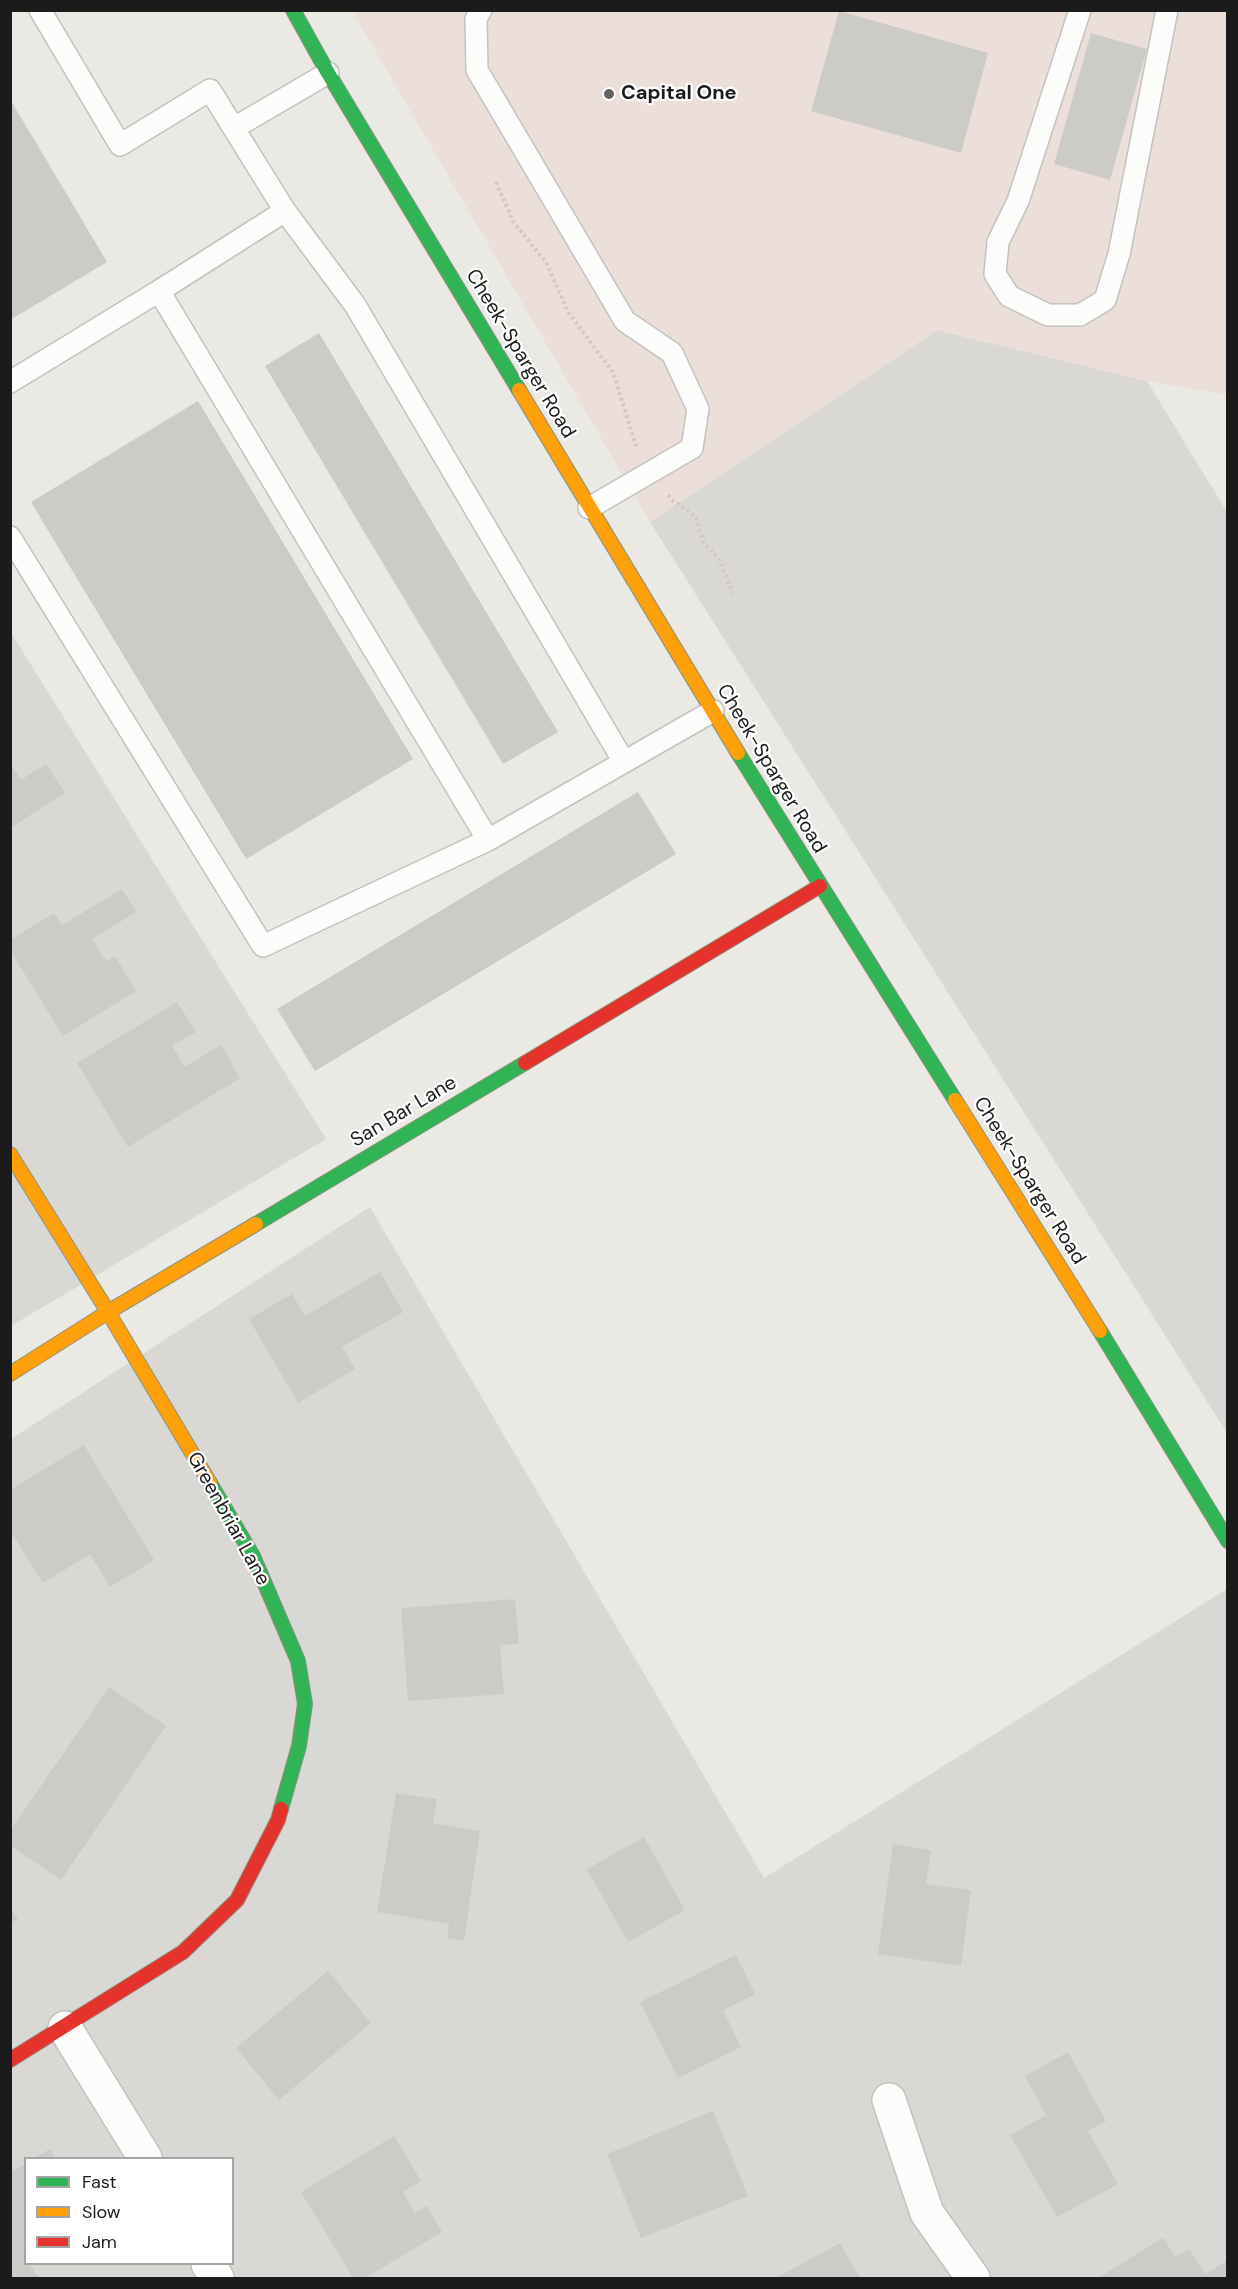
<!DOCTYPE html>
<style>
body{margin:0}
#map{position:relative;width:1238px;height:2289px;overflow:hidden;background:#eae9e4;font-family:"DM Sans",sans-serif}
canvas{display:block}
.frame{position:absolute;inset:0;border:12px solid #1b1b1b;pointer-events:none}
.legend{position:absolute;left:24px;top:2157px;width:210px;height:108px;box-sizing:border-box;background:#fff;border:2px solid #a4a4a4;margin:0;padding:8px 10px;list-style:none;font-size:18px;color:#1b1b1b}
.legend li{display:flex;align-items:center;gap:12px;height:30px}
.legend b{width:30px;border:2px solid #a4a4a4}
</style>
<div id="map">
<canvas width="1238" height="2289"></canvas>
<div class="frame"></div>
<ul class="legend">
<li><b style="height:8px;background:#30b455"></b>Fast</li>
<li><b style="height:8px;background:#ff9f0a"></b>Slow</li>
<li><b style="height:8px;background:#e5322d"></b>Jam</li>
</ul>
</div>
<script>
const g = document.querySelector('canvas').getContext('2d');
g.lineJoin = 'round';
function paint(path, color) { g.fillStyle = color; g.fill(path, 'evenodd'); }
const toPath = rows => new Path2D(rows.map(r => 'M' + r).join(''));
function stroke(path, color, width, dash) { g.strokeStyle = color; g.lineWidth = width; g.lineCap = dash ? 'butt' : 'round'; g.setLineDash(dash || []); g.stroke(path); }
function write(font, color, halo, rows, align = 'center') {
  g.font = font + ' "DM Sans",sans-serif'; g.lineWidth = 4.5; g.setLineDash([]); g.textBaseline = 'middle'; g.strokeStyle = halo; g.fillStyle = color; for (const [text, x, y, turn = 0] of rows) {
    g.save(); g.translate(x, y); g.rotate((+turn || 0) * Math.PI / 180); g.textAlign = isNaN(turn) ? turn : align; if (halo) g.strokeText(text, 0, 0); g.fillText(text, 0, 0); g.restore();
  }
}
paint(toPath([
 [937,330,1147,381,1227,512,1227,1433,650,522],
 [10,631,326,1139,11,1326,10,1326],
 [370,1207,764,1878,1227,1589,1227,2278,11,2278,11,1439],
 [26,2158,232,2158,232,2264,26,2264]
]), '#d9d8d5');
paint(toPath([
 [352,11,1227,11,1227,395,1147,381,937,330,650,522]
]), '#ecdfda');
paint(toPath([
 [839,11,988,53,961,153,811,111],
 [1091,33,1147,49,1110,180,1054,164],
 [10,99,107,262,10,320],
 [319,333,558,732,503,764,265,366],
 [198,401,413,759,246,859,31,502],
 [10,763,21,780,46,764,65,793,10,828],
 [638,792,676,854,315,1071,277,1009],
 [122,889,136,912,92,939,106,961,115,956,136,991,63,1036,10,950,10,940,54,913,62,925],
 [177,1002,196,1032,172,1046,185,1067,221,1045,240,1078,128,1147,77,1063],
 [380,1272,403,1312,342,1347,355,1369,298,1403,249,1319,292,1294,305,1316],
 [84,1445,154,1560,110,1587,90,1554,43,1583,10,1530,10,1490],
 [515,1599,519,1644,500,1645,504,1694,408,1701,401,1608],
 [109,1687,166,1726,61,1880,10,1845,10,1831],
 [396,1793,437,1799,433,1823,480,1831,464,1941,447,1938,449,1924,377,1912],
 [644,1837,685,1910,628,1942,587,1869],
 [893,1844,931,1850,926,1884,971,1890,961,1966,878,1954],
 [10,1907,18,1919,10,1923],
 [736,1955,755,1994,723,2010,741,2047,678,2078,640,2002],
 [328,1971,371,2023,279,2100,236,2048],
 [1068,2052,1106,2121,1088,2131,1118,2184,1057,2217,1010,2135,1046,2115,1025,2076],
 [713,2111,748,2196,641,2238,607,2154],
 [394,2136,421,2181,403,2192,415,2213,427,2206,442,2232,365,2278,353,2278,301,2192],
 [50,2149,55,2158,35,2158],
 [26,2164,26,2264,29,2264,39,2278,10,2278,10,2173],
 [1163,2238,1176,2257,1189,2249,1205,2274,1228,2260,1228,2278,1098,2278],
 [840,2243,860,2278,776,2278]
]), '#cccbc7');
const lane = toPath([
 [40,10,120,145,210,90,285,211,159,291,488,840,713,711],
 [481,10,476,19,477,70,625,321,672,353,698,409,692,448,589,508],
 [1080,10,1018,201,998,242,995,274,1009,296,1048,315,1080,315,1105,300,1119,254,1167,10],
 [234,128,328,73],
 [285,211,355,305,624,762],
 [10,382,159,291],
 [10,537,263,946,488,840]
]);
const street = toPath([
 [65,2028,145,2158],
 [889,2100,927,2213,973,2278],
 [208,2264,217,2278]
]);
const fast = toPath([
 [293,10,328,73,519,390],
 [738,753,955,1100],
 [256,1224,525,1063],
 [1100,1331,1228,1541],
 [210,1483,253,1556,298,1661,305,1704,299,1746,281,1809]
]);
const slow = toPath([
 [519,390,738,753],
 [955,1100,1100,1331],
 [10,1154,108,1312,210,1483],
 [10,1374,108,1312,256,1224]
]);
const jam = toPath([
 [525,1063,820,886],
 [10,2060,183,1952,237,1900,278,1820,281,1809]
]);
stroke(lane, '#c2c2c0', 24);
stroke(street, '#c2c2c0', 36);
stroke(fast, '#8e927e', 16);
stroke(slow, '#8e927e', 16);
stroke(jam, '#8e927e', 16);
stroke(toPath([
 [496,182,514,223,546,262,568,312,613,372,636,446],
 [668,495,672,500,695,516,704,543,719,559,733,593]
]), '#d4c9c5', 4, [3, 3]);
stroke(lane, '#fcfcfb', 21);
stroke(street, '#fcfcfb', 33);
stroke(fast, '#30b455', 14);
stroke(slow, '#ff9f0a', 14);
stroke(jam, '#e5322d', 14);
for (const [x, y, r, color] of [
 [609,94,6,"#636361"]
]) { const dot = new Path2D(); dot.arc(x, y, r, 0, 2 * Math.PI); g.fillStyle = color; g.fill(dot); stroke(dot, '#fff', 2); }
write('bold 20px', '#1b1b1b', '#fff', [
 ["Capital One",621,94]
], 'left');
write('20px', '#1b1b1b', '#fff', [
 ["Cheek-Sparger Road",520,354,59],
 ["Cheek-Sparger Road",771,769,59],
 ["San Bar Lane",404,1112,-31],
 ["Cheek-Sparger Road",1029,1181,58],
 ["Greenbriar Lane",228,1519,61]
]);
</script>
